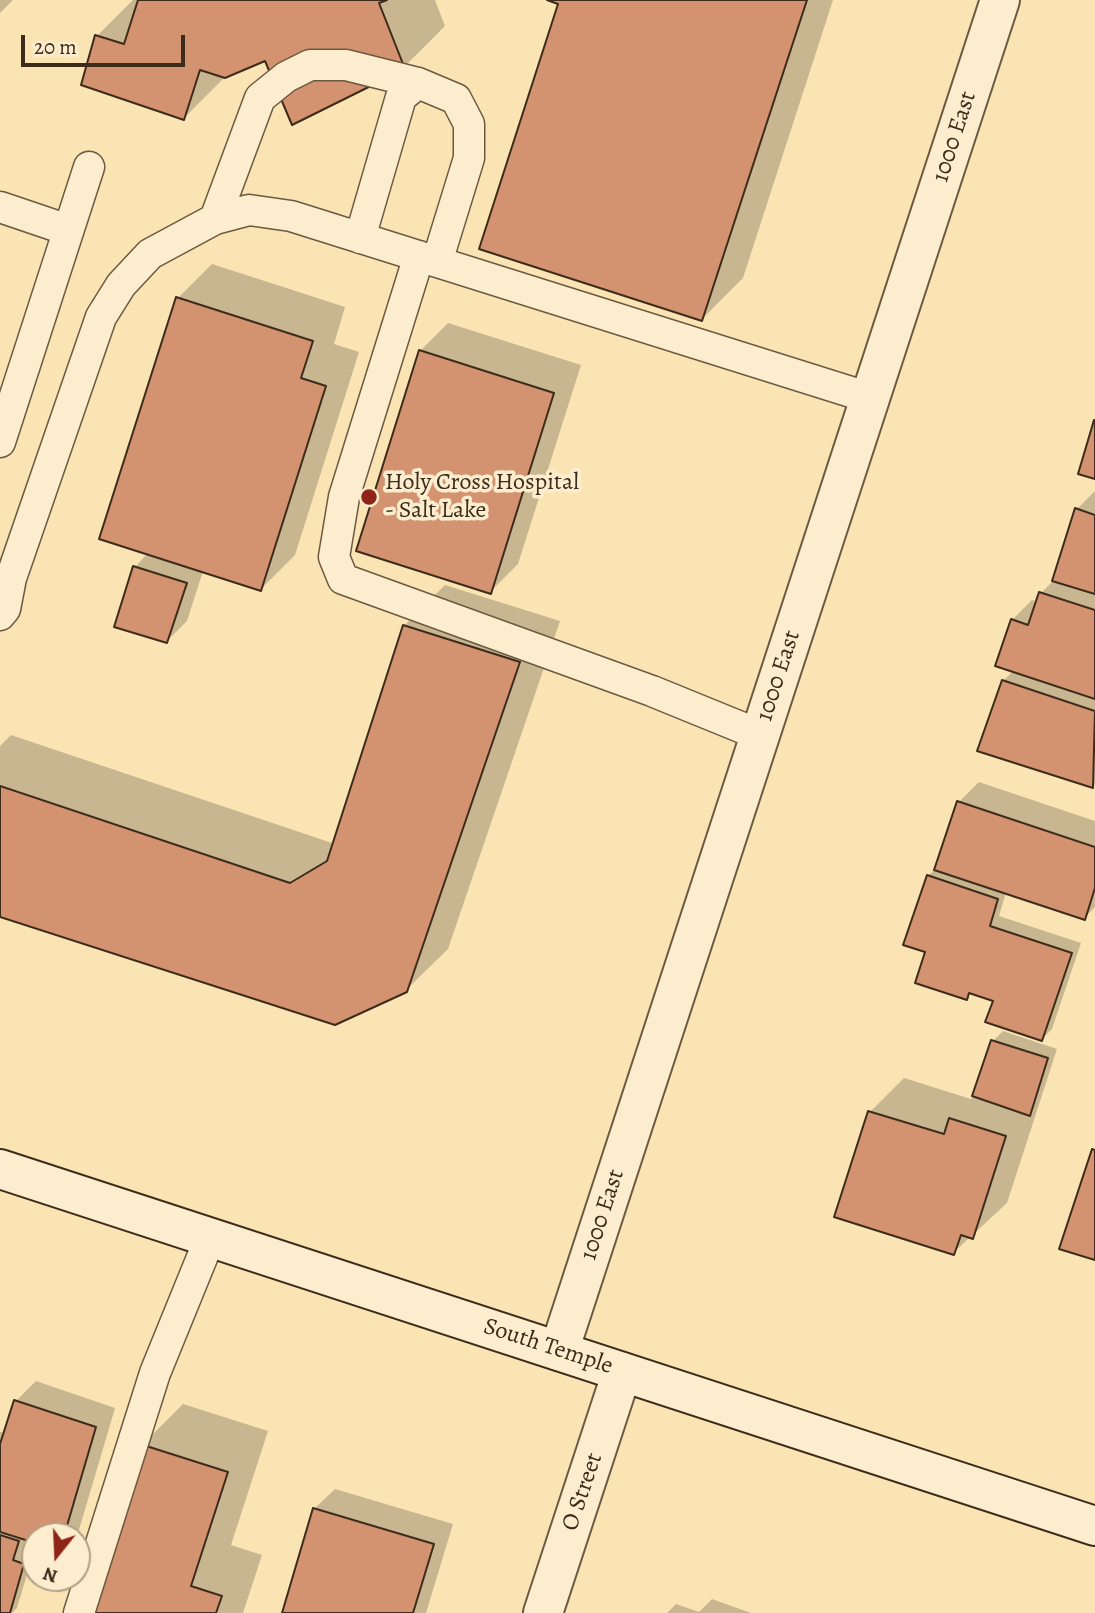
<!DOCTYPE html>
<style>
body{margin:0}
#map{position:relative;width:1095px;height:1613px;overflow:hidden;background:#fae4b4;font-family:Alegreya,serif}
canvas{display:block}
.north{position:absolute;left:21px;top:1522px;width:70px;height:70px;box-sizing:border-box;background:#fcedce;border:2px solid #b09f86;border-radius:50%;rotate:198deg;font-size:19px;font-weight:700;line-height:28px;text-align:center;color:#3d2b1b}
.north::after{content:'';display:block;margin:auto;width:24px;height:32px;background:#8f2418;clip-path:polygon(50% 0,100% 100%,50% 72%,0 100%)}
.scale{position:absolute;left:21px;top:35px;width:164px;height:32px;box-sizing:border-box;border:4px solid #3d2b1b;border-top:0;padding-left:9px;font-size:21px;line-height:24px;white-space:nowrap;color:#3d2b1b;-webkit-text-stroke:5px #fcedce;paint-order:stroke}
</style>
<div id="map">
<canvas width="1095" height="1613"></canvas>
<div class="north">N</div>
<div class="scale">20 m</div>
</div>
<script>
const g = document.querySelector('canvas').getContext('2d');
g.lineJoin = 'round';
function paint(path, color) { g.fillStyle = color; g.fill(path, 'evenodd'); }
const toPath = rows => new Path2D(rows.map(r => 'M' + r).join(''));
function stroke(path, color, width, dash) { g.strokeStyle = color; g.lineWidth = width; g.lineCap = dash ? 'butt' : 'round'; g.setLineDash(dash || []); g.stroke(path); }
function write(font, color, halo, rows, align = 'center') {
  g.font = font + ' Alegreya,serif'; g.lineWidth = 7; g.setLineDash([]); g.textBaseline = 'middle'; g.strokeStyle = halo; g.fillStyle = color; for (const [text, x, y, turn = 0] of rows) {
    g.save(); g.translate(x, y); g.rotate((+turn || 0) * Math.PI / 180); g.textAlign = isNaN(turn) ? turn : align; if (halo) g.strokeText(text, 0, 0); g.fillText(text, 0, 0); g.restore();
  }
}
paint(toPath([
 [0,0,13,0,0,13],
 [133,0,435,0,445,26,404,67,266,58,225,77,184,118,97,36],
 [553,0,833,0,743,278,702,319,560,2],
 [212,264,345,307,334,344,359,352,295,555,261,589,203,571,187,621,167,641,135,567,148,553,178,298],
 [448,323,581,365,518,564,490,592,420,351],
 [1095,491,1095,784,1093,786,1003,681,1014,670,1012,620,1032,600,1038,602,1041,593,1055,579,1077,509],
 [445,585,560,621,448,949,406,990,0,916,0,746,11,735,332,843,335,841,404,626],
 [979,782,1095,821,1095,907,1084,918,1006,892,999,916,1081,943,1052,1029,1042,1039,995,1000,972,992,967,998,927,951,906,944,929,875,937,867,959,802],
 [1003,1031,1057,1049,1007,1203,953,1253,870,1112,904,1078,971,1099,974,1095,993,1041],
 [36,1381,115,1408,79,1530,73,1536,35,1536,35,1542,26,1539,22,1550,33,1554,17,1608,12,1613,0,1613,0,1432,5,1433,16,1401],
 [183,1404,268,1431,231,1545,262,1555,243,1613,87,1613,142,1445],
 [335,1489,453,1524,426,1613,284,1613,315,1508],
 [712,1599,751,1613,667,1613,676,1604,699,1612]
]), '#0003');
const building = toPath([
 [138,0,387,0,379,3,405,69,292,125,265,61,225,78,200,70,184,120,81,85,95,35,124,44,138,0],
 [547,0,807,0,702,321,479,249,558,4,547,0],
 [176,297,313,341,301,378,326,386,261,591,99,539,176,297],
 [419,350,554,393,491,594,356,551,419,350],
 [1094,420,1095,420,1095,479,1078,474,1094,420],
 [1075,508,1095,515,1095,594,1052,581,1075,508],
 [133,566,187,583,167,643,114,627,133,566],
 [1039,592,1095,610,1095,699,995,666,1011,619,1028,625,1039,592],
 [403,625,520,662,407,992,335,1025,0,917,0,786,290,883,327,861,403,625],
 [1002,680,1095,711,1093,788,977,751,1002,680],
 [957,801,1095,847,1095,888,1085,920,934,870,957,801],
 [927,875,998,899,990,926,1072,953,1042,1041,985,1022,993,1001,969,993,967,1000,915,983,925,952,903,945,927,875],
 [991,1040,1048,1058,1030,1116,972,1096,991,1040],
 [868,1111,944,1134,949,1118,1006,1136,973,1239,961,1235,954,1255,834,1217,868,1111],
 [1092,1149,1095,1150,1095,1260,1059,1249,1092,1149],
 [14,1400,96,1427,64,1536,35,1536,35,1543,0,1532,0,1444,14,1400],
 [140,1444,228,1472,191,1586,222,1596,216,1613,85,1613,140,1444],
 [313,1508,434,1544,413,1613,282,1613,313,1508],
 [0,1535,19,1541,13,1560,24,1564,10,1613,0,1613,0,1535]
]);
paint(building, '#d49370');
stroke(building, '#3d2b1b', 2);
const lane = toPath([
 [0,207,68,230],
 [215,219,260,98,286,77,310,65,346,65,418,83],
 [360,238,401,97,418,83,456,99,469,124,469,158,437,262],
 [419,256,344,497,334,557,343,579,652,691,760,735],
 [0,442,89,167],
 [0,615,5,609,11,578,101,317,121,285,150,254,215,219,249,210,291,216,870,398],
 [79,1613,155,1373,210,1238]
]);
const street = toPath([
 [559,1351,1000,0],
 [543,1613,622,1372]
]);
const secondary = toPath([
 [0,1169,1095,1526]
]);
stroke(lane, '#6c5941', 33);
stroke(street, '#6c5941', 42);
stroke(secondary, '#3d2b1b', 42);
stroke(lane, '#fcedce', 30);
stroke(street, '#fcedce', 38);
stroke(secondary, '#fcedce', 38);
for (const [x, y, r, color] of [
 [369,497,9,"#8f2418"]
]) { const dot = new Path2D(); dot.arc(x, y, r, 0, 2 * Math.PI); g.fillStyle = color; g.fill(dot); stroke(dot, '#fcedce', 2.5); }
write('24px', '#3d2b1b', '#fcedce', [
 ["1000 East",955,137,-72],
 ["1000 East",779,676,-72],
 ["1000 East",603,1215,-72],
 ["South Temple",548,1347,18],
 ["O Street",583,1492,-71]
]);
write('24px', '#3d2b1b', '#fcedce', [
 ["Holy Cross Hospital",385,483],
 ["- Salt Lake",385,511]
], 'left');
</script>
